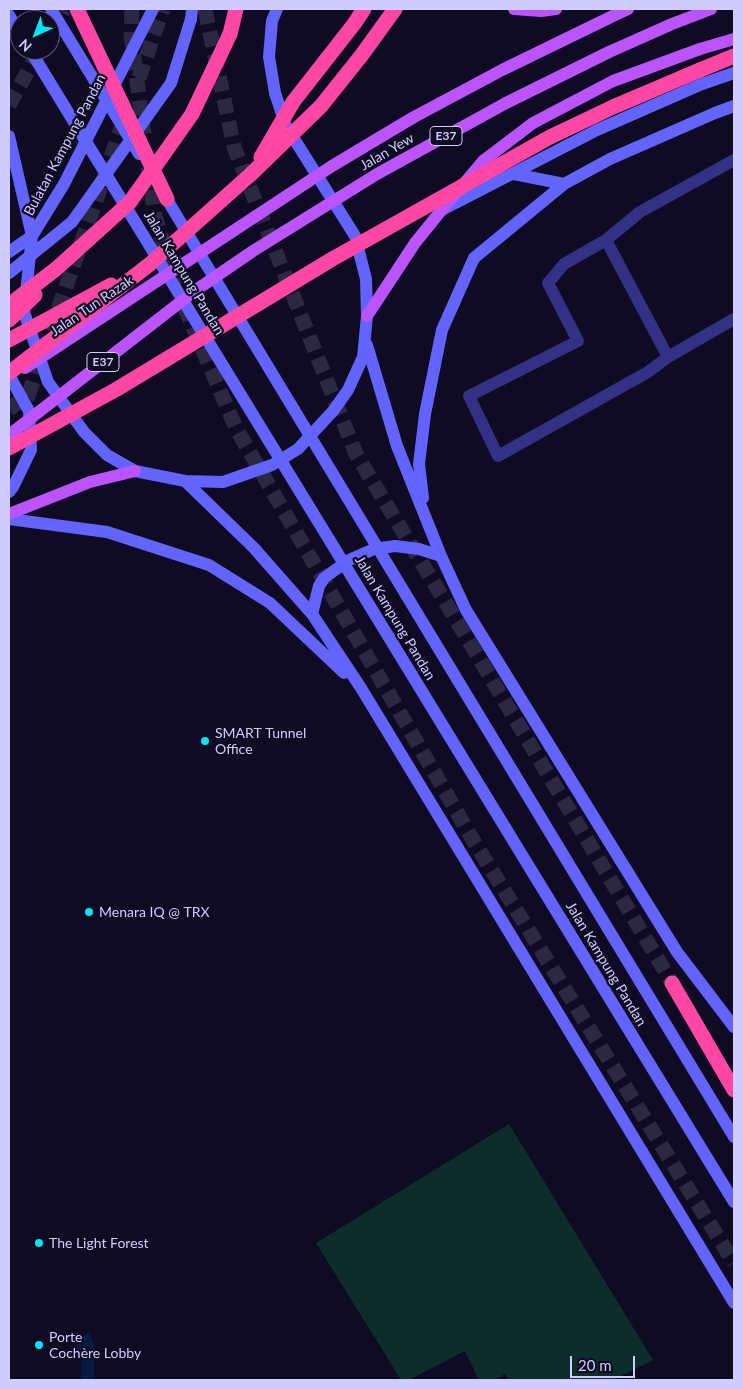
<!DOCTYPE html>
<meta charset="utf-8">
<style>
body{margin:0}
#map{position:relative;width:743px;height:1389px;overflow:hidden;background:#0e0b22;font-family:Lato,sans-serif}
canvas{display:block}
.frame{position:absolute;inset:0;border:10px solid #d1ccff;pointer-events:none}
.north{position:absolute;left:10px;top:10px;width:50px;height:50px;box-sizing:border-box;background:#0e0b22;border:1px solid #5c587a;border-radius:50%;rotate:223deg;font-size:14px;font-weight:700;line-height:20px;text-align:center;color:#d1ccff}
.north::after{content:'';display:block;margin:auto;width:18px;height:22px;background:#00e4f7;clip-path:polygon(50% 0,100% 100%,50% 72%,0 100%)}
.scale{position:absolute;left:570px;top:1356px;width:65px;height:22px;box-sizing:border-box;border:2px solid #d1ccff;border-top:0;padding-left:6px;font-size:15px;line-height:18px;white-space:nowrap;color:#d1ccff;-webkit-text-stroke:4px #0e0b22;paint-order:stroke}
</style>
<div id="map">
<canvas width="743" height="1389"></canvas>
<div class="frame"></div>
<div class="north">N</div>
<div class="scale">20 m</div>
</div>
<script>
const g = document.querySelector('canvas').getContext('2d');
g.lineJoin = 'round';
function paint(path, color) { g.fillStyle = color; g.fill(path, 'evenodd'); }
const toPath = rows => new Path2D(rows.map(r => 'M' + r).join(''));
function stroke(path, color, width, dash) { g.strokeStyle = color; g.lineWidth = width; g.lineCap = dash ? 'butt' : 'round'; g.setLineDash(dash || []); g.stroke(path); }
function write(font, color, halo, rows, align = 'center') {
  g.font = font + ' Lato,sans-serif'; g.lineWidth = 4.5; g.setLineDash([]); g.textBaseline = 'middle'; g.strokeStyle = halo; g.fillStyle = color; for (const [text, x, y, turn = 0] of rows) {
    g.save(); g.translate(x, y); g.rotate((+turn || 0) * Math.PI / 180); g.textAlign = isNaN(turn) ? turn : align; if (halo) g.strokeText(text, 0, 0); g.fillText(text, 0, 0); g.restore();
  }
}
paint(toPath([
 [509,1124,653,1360,613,1380,509,1380,505,1374,495,1380,479,1380,465,1351,409,1380,401,1380,316,1243]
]), '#0d2d2b');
paint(toPath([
 [90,1332,95,1349,94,1374,93,1380,81,1380,81,1359,76,1342]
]), '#041c42');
stroke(toPath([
 [132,9,131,35,144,134],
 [205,9,234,147,356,454,470,643,672,983],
 [50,32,64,9],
 [139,78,163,9],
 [9,105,40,50],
 [148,167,155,216,177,285],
 [184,306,236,428,473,840,734,1263],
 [9,409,28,396,126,114]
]), '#2b2843', 15, [15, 8]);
stroke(toPath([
 [606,240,564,264,548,283,578,341,469,396,498,456,648,372,668,357,734,319],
 [668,357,606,240,640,212,734,160]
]), '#323186', 12);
stroke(toPath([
 [153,9,64,184,32,236,24,312,48,382,84,432,107,455,135,471,185,481,223,482,272,465,298,449,333,411,348,390,363,357,367,316,366,279,355,236,286,126,275,93,269,57,272,21,277,9],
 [9,15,20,34],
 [191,19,192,9],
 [9,136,32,236],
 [514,174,564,184],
 [440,211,597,130,702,84,734,73],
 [9,252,32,236],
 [367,345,397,446,441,556,466,610,677,952,734,1027],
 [9,375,29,411,31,450,13,487,9,492],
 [185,481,254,548,312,614,361,688,734,1303],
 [423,498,419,464,425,414,442,330,474,258,564,184,610,159,715,113,734,106],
 [9,519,107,532,209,565,270,603,344,673],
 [312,614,319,586,324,578,349,560,374,549,395,546,419,549,441,556]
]), '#6363ff', 12);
stroke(toPath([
 [514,9,541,11,556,9],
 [619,13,628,9],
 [367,316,415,243,440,212,483,161,533,123,613,81,700,49,734,39],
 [9,514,90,482,135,471]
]), '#bb53ff', 12);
stroke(toPath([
 [230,34,236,9],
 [700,70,734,56],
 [672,983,734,1090]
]), '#ff47a3', 15);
stroke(toPath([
 [51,9,139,154],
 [30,50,734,1202],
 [163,193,734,1137],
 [9,273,72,222,171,83,191,19]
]), '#6363ff', 12);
stroke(toPath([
 [25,368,332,166,414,117,502,70,619,13],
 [9,435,196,290,253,251,377,174,506,103,609,52,672,24,711,9]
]), '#bb53ff', 12);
stroke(toPath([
 [77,9,167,199],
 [261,157,293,102,354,24,364,9],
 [9,305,56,269,130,202,192,114,230,34],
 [9,320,35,295],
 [9,340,111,285],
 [9,373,150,264,250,175,321,106,361,56,395,9],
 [9,448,117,389,334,258,550,137,613,107,700,70]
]), '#ff47a3', 15);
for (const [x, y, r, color] of [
 [205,741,5,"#00e4f7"],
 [89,912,5,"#00e4f7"],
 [39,1243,5,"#00e4f7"],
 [39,1345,5,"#00e4f7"]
]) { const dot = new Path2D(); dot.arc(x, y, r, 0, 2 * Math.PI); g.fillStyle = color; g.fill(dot); stroke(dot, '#0e0b22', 2); }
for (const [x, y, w] of [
 [446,136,32],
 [103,362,32]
]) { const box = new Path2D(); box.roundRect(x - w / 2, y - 9.5, w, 19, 4); g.fillStyle = '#0e0b22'; g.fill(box); stroke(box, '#d1ccff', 1); }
write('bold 12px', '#d1ccff', null, [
 ["E37",446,136],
 ["E37",103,362]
]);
write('14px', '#d1ccff', '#0e0b22', [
 ["Bulatan Kampung Pandan",65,145,-62],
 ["Jalan Yew",387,152,-30],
 ["Jalan Kampung Pandan",184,273,59],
 ["Jalan Tun Razak",92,306,-34],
 ["Jalan Kampung Pandan",395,618,59],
 ["Jalan Kampung Pandan",606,964,59]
]);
write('14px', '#d1ccff', '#0e0b22', [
 ["SMART Tunnel",215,733],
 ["Office",215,749],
 ["Menara IQ @ TRX",99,912],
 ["The Light Forest",49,1243],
 ["Porte",49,1337],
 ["Cochère Lobby",49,1353]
], 'left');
</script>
